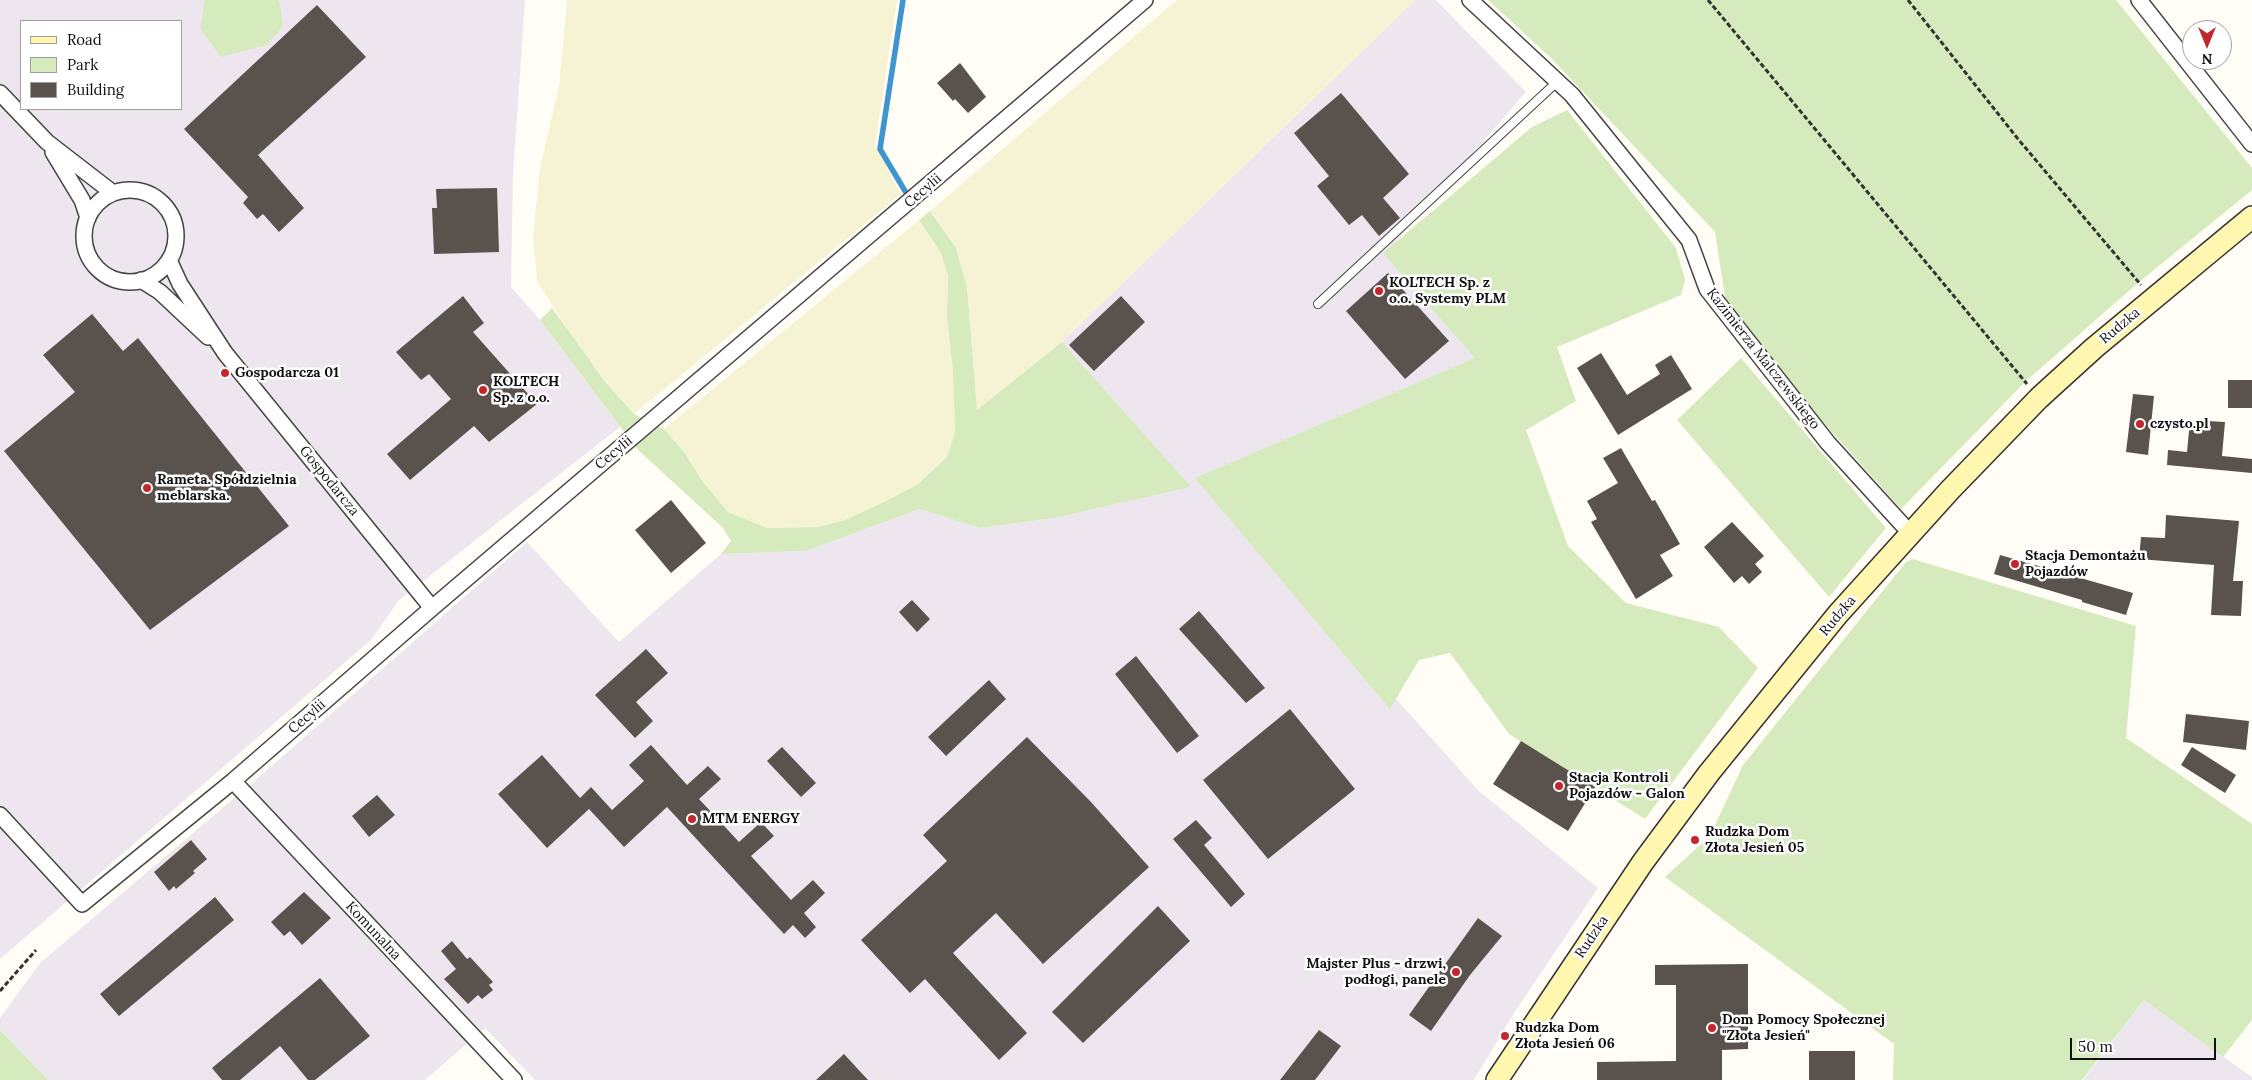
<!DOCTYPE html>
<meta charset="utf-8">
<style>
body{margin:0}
#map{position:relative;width:2252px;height:1080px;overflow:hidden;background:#fffdf5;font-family:Lora,serif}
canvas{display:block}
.legend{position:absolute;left:20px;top:20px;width:162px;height:90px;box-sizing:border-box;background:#fff;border:1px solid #a0a0a0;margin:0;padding:6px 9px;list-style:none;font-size:15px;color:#111}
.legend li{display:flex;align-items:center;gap:10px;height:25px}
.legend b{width:25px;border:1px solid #a0a0a0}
.north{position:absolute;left:2182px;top:20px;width:50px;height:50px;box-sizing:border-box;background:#fff;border:1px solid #a0a0a0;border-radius:50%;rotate:180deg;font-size:14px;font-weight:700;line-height:20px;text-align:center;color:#111}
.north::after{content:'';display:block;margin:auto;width:18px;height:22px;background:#c4262e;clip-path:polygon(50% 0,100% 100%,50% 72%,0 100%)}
.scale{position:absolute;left:2070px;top:1038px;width:146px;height:22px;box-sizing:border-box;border:2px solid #111;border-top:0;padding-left:6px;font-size:15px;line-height:18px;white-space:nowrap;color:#111;-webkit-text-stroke:4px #fff;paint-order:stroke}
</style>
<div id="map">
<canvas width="2252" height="1080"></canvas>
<ul class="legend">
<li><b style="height:6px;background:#fff6b0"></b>Road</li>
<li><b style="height:14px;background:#d5ebbd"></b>Park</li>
<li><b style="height:14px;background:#5a524d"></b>Building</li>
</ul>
<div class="north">N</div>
<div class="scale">50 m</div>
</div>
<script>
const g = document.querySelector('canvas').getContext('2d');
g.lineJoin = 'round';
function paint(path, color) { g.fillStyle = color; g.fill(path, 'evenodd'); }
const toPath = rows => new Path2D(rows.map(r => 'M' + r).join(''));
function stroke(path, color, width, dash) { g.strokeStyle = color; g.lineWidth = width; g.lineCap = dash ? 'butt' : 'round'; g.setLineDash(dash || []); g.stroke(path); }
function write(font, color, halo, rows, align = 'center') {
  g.font = font + ' Lora,serif'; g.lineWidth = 5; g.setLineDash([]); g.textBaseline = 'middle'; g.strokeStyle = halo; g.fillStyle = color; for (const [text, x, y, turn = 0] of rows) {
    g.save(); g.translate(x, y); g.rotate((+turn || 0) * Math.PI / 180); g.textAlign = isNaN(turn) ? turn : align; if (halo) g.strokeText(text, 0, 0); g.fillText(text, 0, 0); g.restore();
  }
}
paint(toPath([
 [0,0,525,0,513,174,511,287,540,320,620,427,399,600,371,640,0,959],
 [21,21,181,21,181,109,21,109],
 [1415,0,1436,0,1526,92,1389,250,1489,360,1201,482,1479,791,1598,888,1516,1010,1474,1080,535,1080,485,1028,425,1080,48,1080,0,1030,0,1018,40,963,259,777,527,542,619,642,721,554,806,551,920,509,980,528,1054,518,1190,487,1062,342],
 [2144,1000,2252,1077,2252,1080,2083,1080]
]), '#eee6ef');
paint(toPath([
 [567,0,897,0,875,146,901,194,634,414,604,379,571,335,537,281,533,238,540,168,559,86],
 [1177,0,1415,0,1062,342,977,410,967,287,956,248,930,211],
 [919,220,941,253,948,276,947,319,953,371,955,433,947,457,918,484,882,503,845,520,818,527,767,528,728,512,703,482,684,452,664,429]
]), '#f6f3d4');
paint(toPath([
 [205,0,278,0,280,4,283,26,267,45,221,57,200,28],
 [1488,0,2116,0,2252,168,2252,190,2139,282,2025,382,1901,509,1813,411,1725,297,1715,232,1551,58],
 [1567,110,1676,248,1685,280,1681,295,1557,347,1576,401,1526,430,1568,546,1626,603,1719,627,1758,668,1645,819,1509,734,1450,653,1419,660,1390,709,1195,478,1475,358,1383,253,1532,127],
 [930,211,956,248,967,287,977,410,1062,342,1191,487,1054,518,980,528,920,509,806,551,721,554,731,541,723,528,636,448,540,320,552,308,604,380,634,414,664,429,684,452,703,482,728,512,767,528,818,527,845,520,882,503,918,484,947,457,955,433,953,371,947,319,948,276,941,253,919,220],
 [1741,358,1886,528,1829,597,1677,420],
 [1913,559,2136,626,2126,738,2252,824,2252,1020,2223,1057,2144,1000,2082,1080,1893,1080,1894,1044,1665,877,1710,836,1743,765,1906,562],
 [0,1030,48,1080,0,1080]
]), '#d5ebbd');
stroke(toPath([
 [903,0,880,149,905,191]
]), '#3f96cf', 5.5);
paint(toPath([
 [317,5,366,57,258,155,304,208,279,232,263,214,257,219,243,203,248,197,184,129],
 [960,63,986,97,968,113,955,99,953,101,937,83],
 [1341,93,1409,174,1383,198,1400,218,1379,236,1362,215,1349,225,1317,186,1329,176,1294,133],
 [497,188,499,252,434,254,432,208,437,208,436,189],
 [1388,273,1449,341,1405,379,1346,311],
 [463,296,484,323,473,332,537,404,489,442,474,426,410,480,387,454,451,399,429,374,421,380,396,352],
 [1121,296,1145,322,1094,371,1069,345],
 [92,314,123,351,138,338,289,526,150,630,4,451,75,392,43,355],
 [1601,353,1627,395,1660,374,1655,365,1671,355,1692,389,1618,435,1577,368],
 [2228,380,2252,380,2252,408,2228,408],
 [2133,394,2154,396,2148,455,2126,452],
 [2190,420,2225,422,2222,456,2252,459,2252,473,2167,465,2168,450,2187,452],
 [1621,448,1652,501,1655,500,1680,544,1660,555,1673,576,1636,599,1591,522,1597,519,1587,501,1618,483,1603,458],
 [671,500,706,543,671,573,635,530],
 [2166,515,2239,521,2233,581,2243,581,2241,616,2211,615,2214,565,2139,559,2141,537,2165,538],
 [1732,522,1764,556,1755,564,1762,572,1749,584,1742,576,1734,583,1704,547],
 [2000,555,2133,593,2126,615,2082,602,2082,600,1994,574],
 [912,600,930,619,917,632,899,612],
 [1199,611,1265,688,1246,703,1179,629],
 [646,649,668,673,636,702,653,721,635,738,595,695],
 [1136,656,1199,736,1177,753,1115,674],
 [989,680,1006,699,946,756,928,737],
 [1290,709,1355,789,1268,859,1203,780],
 [2186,714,2249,721,2246,750,2183,742],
 [1027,737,1091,802,1149,867,1043,964,996,913,953,953,1027,1033,999,1060,925,979,910,993,861,940,947,861,923,835],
 [1521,741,1595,787,1568,831,1493,784],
 [651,745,687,785,708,766,721,779,699,799,739,842,761,822,774,836,751,856,791,900,813,880,825,893,804,913,816,927,805,938,793,925,784,934,667,807,624,847,589,809,547,848,498,794,542,755,580,798,591,787,612,810,644,781,629,765],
 [782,747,816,783,801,797,767,761],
 [2192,747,2236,775,2225,793,2181,765],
 [377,795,395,815,369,837,352,816],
 [1196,820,1212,838,1204,845,1245,894,1231,907,1173,839],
 [191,840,207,859,193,871,195,873,176,889,174,886,169,891,154,872],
 [304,892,331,918,302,945,290,931,284,936,271,922],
 [215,897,234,920,119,1016,100,994],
 [1158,906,1190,941,1083,1043,1052,1012],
 [1478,918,1502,936,1470,975,1431,1031,1409,1015],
 [452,941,467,959,470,957,493,982,489,985,493,990,482,999,478,995,468,1004,444,979,456,969,441,951],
 [1748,964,1748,1049,1722,1050,1722,1080,1597,1080,1597,1062,1676,1061,1676,985,1655,985,1655,965],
 [320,978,370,1036,315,1080,308,1080,280,1046,240,1080,222,1080,212,1068],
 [1319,1030,1341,1046,1315,1080,1280,1080],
 [1809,1051,1855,1051,1855,1080,1809,1080],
 [844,1054,868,1080,816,1080]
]), '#5a524d');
const lane = toPath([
 [1318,304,1558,81]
]);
const street = toPath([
 [1470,0,1572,95,1689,240,1707,289,1828,443,1910,533],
 [2139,0,2252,144],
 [0,93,47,142,113,193],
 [53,152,82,200,88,218],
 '84 236a46 46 0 1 1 92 0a46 46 0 1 1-92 0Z',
 [169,260,180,284,225,353,432,608],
 [141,280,160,292,208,337],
 [233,781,514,1080],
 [0,815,82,904,233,781,432,608,1145,0]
]);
const secondary = toPath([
 [1497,1080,1643,862,1709,773,1838,614,1950,490,2039,398,2094,348,2252,217]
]);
stroke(lane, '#444', 10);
stroke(street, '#444', 18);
stroke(secondary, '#333', 24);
stroke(toPath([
 [1708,0,2027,384],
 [1908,0,2018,139,2141,285],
 [0,991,36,950]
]), '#333', 3, [5, 2.5]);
stroke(lane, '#fff', 8);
stroke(street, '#fff', 15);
stroke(secondary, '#fff6b0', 21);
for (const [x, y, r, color] of [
 [1379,291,5,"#c4262e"],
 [225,373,5,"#c4262e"],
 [483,390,5,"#c4262e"],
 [2140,424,5,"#c4262e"],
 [147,488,5,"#c4262e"],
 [2015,564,5,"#c4262e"],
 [1559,786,5,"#c4262e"],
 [692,819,5,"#c4262e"],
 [1695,840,5,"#c4262e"],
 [1456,972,5,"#c4262e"],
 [1712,1028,5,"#c4262e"],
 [1505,1036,5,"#c4262e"]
]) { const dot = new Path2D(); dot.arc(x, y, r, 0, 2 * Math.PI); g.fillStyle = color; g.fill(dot); stroke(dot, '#fff', 2); }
write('14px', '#111', '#fff', [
 ["Cecylii",923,191,-41],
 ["Rudzka",2120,326,-40],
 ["Kazimierza Malczewskiego",1763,359,52],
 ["Cecylii",614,453,-40],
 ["Gospodarcza",329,481,51],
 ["Rudzka",1838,616,-50],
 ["Cecylii",307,717,-41],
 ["Komunalna",373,931,47],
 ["Rudzka",1592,937,-56]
]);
write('bold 14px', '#111', '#fff', [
 ["KOLTECH Sp. z",1389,283],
 ["o.o. Systemy PLM",1389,299],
 ["Gospodarcza 01",235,373],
 ["KOLTECH",493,382],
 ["Sp. z o.o.",493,398],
 ["czysto.pl",2150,424],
 ["Rameta. Spółdzielnia",157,480],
 ["meblarska.",157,496],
 ["Stacja Demontażu",2025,556],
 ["Pojazdów",2025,572],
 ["Stacja Kontroli",1569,778],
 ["Pojazdów - Galon",1569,794],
 ["MTM ENERGY",702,819],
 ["Rudzka Dom",1705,832],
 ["Złota Jesień 05",1705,848],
 ["Majster Plus - drzwi,",1446,964,"right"],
 ["podłogi, panele",1446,980,"right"],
 ["Dom Pomocy Społecznej",1722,1020],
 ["\"Złota Jesień\"",1722,1036],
 ["Rudzka Dom",1515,1028],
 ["Złota Jesień 06",1515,1044]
], 'left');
</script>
